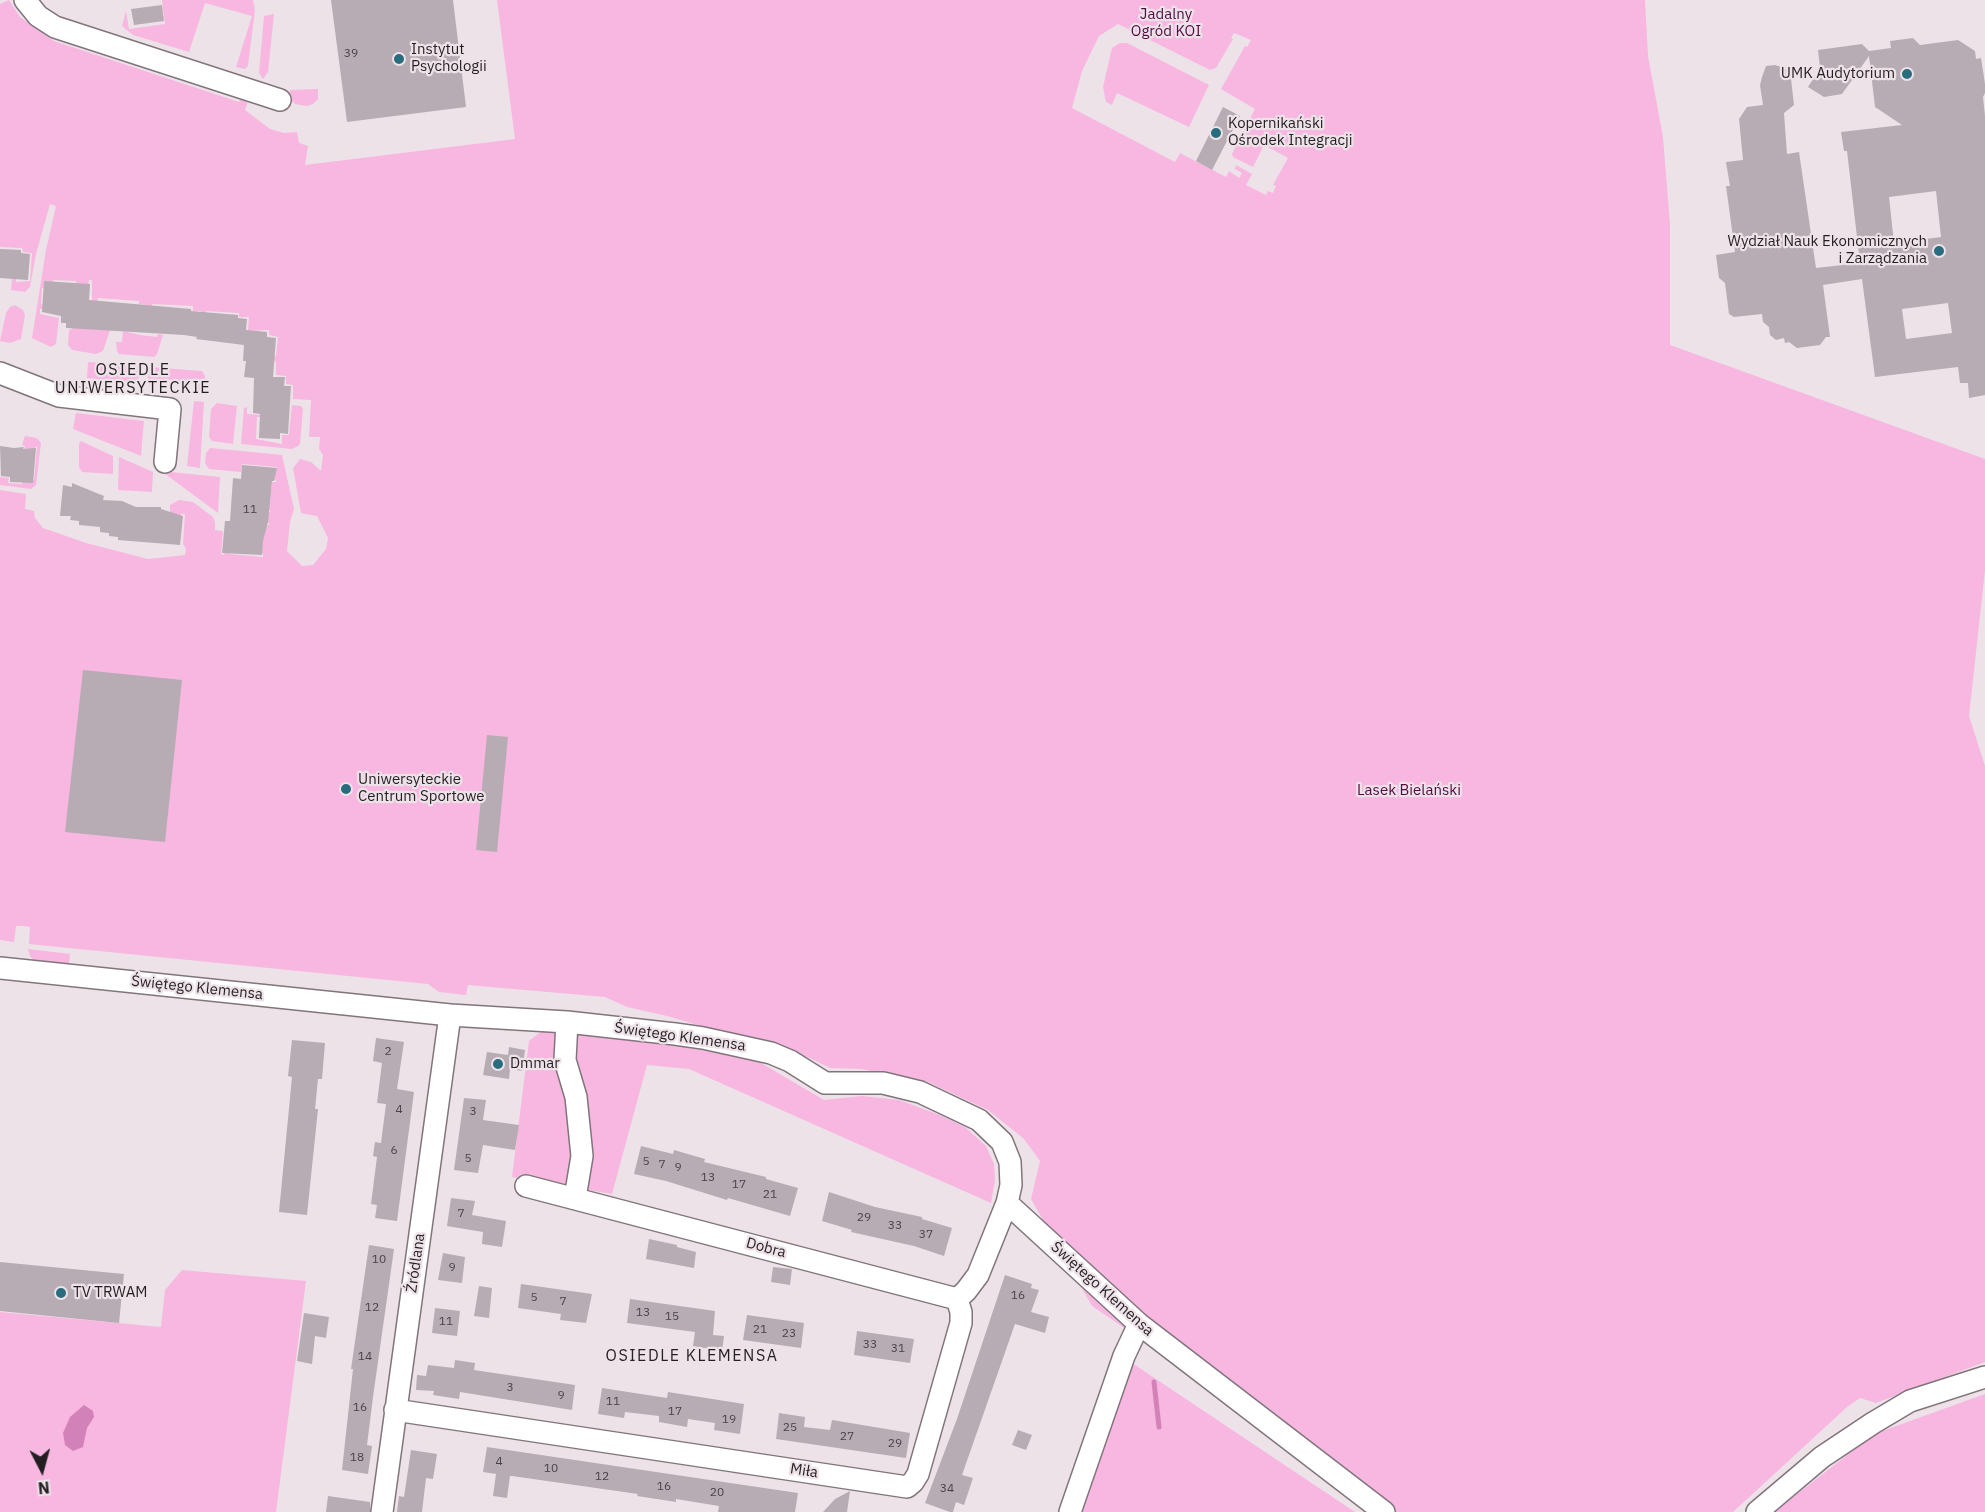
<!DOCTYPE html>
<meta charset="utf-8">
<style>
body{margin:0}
#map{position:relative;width:1985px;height:1512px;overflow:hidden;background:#eee2e9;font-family:"IBM Plex Sans",sans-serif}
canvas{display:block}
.north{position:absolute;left:12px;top:1440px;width:60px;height:60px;-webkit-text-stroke:4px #eee2e9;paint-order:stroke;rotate:174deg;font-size:16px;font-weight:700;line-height:24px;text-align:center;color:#231e21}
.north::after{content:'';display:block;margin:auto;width:21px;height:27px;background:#231e21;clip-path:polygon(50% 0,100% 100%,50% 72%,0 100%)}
</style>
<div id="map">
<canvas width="1985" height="1512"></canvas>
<div class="north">N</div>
</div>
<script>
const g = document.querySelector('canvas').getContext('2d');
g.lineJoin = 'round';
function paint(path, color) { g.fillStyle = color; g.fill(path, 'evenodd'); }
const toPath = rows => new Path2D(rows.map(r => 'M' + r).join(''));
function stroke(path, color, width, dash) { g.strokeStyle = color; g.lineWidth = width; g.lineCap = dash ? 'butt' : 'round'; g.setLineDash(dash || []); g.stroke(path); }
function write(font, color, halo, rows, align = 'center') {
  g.font = font + ' "IBM Plex Sans",sans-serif'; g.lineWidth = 4.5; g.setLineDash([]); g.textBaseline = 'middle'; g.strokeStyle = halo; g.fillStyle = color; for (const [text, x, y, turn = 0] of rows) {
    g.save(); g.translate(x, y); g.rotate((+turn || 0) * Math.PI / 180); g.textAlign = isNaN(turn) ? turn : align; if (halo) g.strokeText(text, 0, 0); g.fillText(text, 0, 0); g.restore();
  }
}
paint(toPath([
 [9,0,20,17,54,41,239,102,243,96,249,99,245,110,270,129,284,133,297,132,299,143,308,146,305,165,515,139,497,0,1645,0,1648,56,1663,137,1670,224,1670,345,1985,459,1985,570,1969,716,1985,766,1985,1362,1876,1403,1860,1398,1847,1407,1733,1512,1395,1512,1092,1306,1031,1199,1040,1161,1024,1139,988,1110,928,1082,861,1069,830,1068,810,1058,667,1016,627,1007,605,997,468,985,466,995,439,992,428,984,29,944,30,927,24,926,16,926,14,942,0,940,0,490,26,494,25,509,34,511,35,518,43,528,86,543,148,559,185,555,186,549,183,544,185,514,181,514,181,519,170,512,170,505,179,500,193,502,213,517,215,522,215,530,223,531,221,554,224,555,225,549,229,549,229,554,263,557,263,554,258,553,259,544,263,544,259,541,265,526,269,525,269,523,265,523,265,513,270,512,270,510,265,510,266,501,270,501,271,499,266,498,267,491,271,491,272,482,276,482,276,480,271,479,272,469,277,469,277,467,242,464,241,472,209,469,205,463,206,453,210,448,282,455,294,509,290,522,287,551,302,566,313,565,326,549,328,538,317,516,301,513,293,468,300,459,311,462,321,471,323,455,319,449,320,437,309,437,311,400,293,399,293,385,286,384,286,376,276,375,276,362,274,361,274,357,276,356,278,337,269,335,269,330,248,331,249,317,239,317,239,313,206,311,206,314,202,314,201,311,193,311,193,306,152,304,152,307,146,307,146,305,139,304,139,301,98,298,97,302,92,302,92,280,89,280,88,285,77,285,76,281,53,280,52,288,42,288,41,304,43,305,43,309,40,309,40,314,59,318,56,344,51,347,32,338,46,250,56,206,50,204,36,254,30,287,25,292,11,290,12,279,16,279,16,282,30,281,32,253,23,252,22,248,0,247,0,4],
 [1118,24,1210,70,1216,68,1233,39,1231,38,1234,33,1251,40,1247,47,1245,46,1221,89,1255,109,1232,154,1233,157,1253,167,1264,145,1288,158,1273,185,1276,186,1273,193,1268,191,1266,195,1246,185,1252,174,1236,165,1235,169,1242,173,1239,178,1229,171,1226,177,1180,153,1175,162,1072,108,1082,71,1099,36],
 [162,0,253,0,255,10,248,66,245,69,236,67,252,16,205,3,189,52,133,35,122,26,126,11,129,29,165,24],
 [274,14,268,72,263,79,259,73,264,16],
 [1120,43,1127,43,1209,85,1189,127,1117,93,1112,105,1106,102,1103,87,1112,48],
 [318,89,318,99,313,104,306,106,295,104,289,98,290,90],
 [15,305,23,310,25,315,21,339,10,343,0,341,6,313,10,307],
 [72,326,110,330,103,351,96,354,72,350,68,345,69,330,72,329],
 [123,331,140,335,157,337,158,334,163,335,157,354,154,357,119,354,117,351,116,342,122,342],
 [88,362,140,366,138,383,87,378],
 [149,367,202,371,205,376,204,395,194,394,195,382,163,379,163,382,148,380],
 [194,401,204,402,200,468,187,466],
 [217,403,237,406,233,444,212,441,209,437,211,409],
 [292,405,301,406,303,409,300,444,298,446,292,449,241,444,244,408,247,407,247,414,262,415,262,417,257,417,256,439,282,444,282,435,289,435],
 [76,413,144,421,141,456,73,429],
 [25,436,37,438,41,443,36,485,31,489,0,485,0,477,9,478,8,483,22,484,23,478,34,480,37,447,35,447,35,451,24,451,25,446,22,445],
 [81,441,113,456,113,474,82,472,79,467,79,444],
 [119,457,153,472,152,492,118,490],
 [161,471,220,477,218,513],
 [28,949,70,954,69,964,67,966,35,962,30,956],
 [543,1030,668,1044,756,1060,824,1100,862,1096,899,1100,937,1114,965,1127,986,1146,994,1164,995,1180,991,1203,689,1069,647,1065,612,1194,512,1177,529,1041],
 [182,1270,306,1281,276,1512,0,1512,0,1312,161,1327,165,1290],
 [1126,1359,1355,1512,1070,1512],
 [1985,1394,1985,1512,1774,1512,1874,1434]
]), '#f7b7e0');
paint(toPath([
 [84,1405,93,1411,94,1417,87,1428,83,1447,73,1451,65,1445,63,1433,70,1417]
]), '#d382b9');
stroke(toPath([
 [1154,1382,1159,1427]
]), '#d382b9', 5);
paint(toPath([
 [331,0,453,0,466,107,347,122],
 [162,5,164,21,134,25,131,9],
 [1913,38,1920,45,1958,40,1975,51,1976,59,1981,58,1985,84,1985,93,1983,97,1985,116,1985,395,1969,398,1968,383,1960,383,1958,367,1875,377,1862,279,1823,285,1830,337,1826,337,1820,345,1797,348,1789,342,1785,343,1784,338,1776,340,1770,335,1769,327,1763,322,1762,314,1734,317,1729,314,1725,283,1719,278,1716,255,1735,252,1726,186,1730,186,1726,162,1743,160,1739,119,1747,107,1763,105,1760,85,1762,77,1766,66,1775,65,1790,70,1794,105,1784,113,1787,154,1799,152,1816,268,1860,263,1847,151,1844,151,1841,132,1902,125,1875,107,1869,56,1842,94,1824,97,1808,87,1820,68,1818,50,1862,44,1869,51,1891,48,1890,41],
 [1936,191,1941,237,1894,243,1889,197],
 [1948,303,1952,333,1906,339,1902,309],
 [1223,107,1240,116,1212,170,1196,161],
 [0,249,21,250,21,253,30,254,28,280,0,278],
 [44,281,90,284,89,300,191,309,191,311,238,315,238,318,247,319,246,330,267,332,267,337,276,338,273,377,285,377,284,386,291,386,288,434,280,433,280,439,259,438,260,414,253,413,254,378,244,377,246,361,243,361,244,345,196,339,197,337,184,335,66,328,66,323,61,323,61,316,42,312],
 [0,446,14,448,24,447,23,449,36,448,33,483,10,482,10,477,1,476],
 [242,465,277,468,274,481,272,481,268,522,263,541,262,555,222,553,225,521,230,521,233,478,241,479],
 [72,483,104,496,103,500,122,501,136,507,161,507,161,509,183,516,180,545,118,540,118,537,109,536,109,533,100,532,100,527,79,525,79,521,70,520,71,516,60,516,63,485,72,487],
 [83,670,182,680,165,842,65,832],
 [487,735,508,737,497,852,476,850],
 [376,1038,404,1042,397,1089,414,1092,397,1221,375,1218,377,1205,371,1204,377,1157,373,1156,375,1142,381,1143,386,1104,377,1103,382,1063,373,1061],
 [292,1040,325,1043,322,1079,318,1079,315,1109,318,1109,307,1215,279,1212,292,1077,288,1076],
 [509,1047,525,1050,522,1071,510,1069,509,1079,483,1075,487,1052,508,1055],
 [464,1098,486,1100,483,1120,519,1125,515,1150,483,1145,478,1173,454,1170],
 [641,1146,673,1154,674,1150,705,1159,704,1162,766,1177,766,1179,798,1188,790,1216,728,1198,727,1200,666,1181,634,1174],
 [829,1192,875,1207,922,1217,922,1219,952,1228,944,1256,914,1246,851,1232,852,1230,822,1221],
 [451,1198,475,1201,472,1215,506,1221,502,1247,482,1244,483,1232,447,1226],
 [649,1239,677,1245,677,1247,696,1252,694,1268,646,1259],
 [369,1245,394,1249,373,1397,367,1445,372,1446,368,1474,342,1470,353,1369,351,1369],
 [443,1253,465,1257,462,1283,438,1280],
 [0,1262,124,1274,119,1323,0,1311],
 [773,1267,792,1269,790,1285,771,1282],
 [1005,1275,1032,1284,1031,1288,1039,1290,1031,1312,1049,1317,1045,1333,1015,1324,962,1475,973,1478,964,1505,956,1502,953,1512,950,1512,925,1503,957,1419],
 [521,1284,592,1294,586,1323,560,1320,561,1314,518,1308],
 [479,1286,492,1288,489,1318,474,1316],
 [630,1299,715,1311,713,1335,724,1336,722,1351,693,1346,695,1332,627,1323],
 [435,1308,460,1311,457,1336,432,1333],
 [304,1313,329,1317,326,1338,315,1336,312,1364,297,1361],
 [747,1315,804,1323,801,1348,743,1340],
 [857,1331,914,1339,910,1363,854,1355],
 [455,1360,475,1363,474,1370,575,1385,572,1410,460,1392,459,1399,433,1395,434,1391,416,1390,417,1375,426,1376,428,1365,454,1368],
 [602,1388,667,1398,668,1392,744,1404,740,1434,714,1430,715,1423,688,1419,687,1427,659,1422,659,1416,625,1412,624,1418,598,1414],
 [779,1413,805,1417,804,1427,830,1430,832,1420,910,1433,906,1458,776,1439],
 [1018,1430,1032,1435,1026,1450,1012,1445],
 [487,1447,798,1493,795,1512,718,1512,719,1506,676,1499,676,1502,637,1496,638,1494,512,1476,510,1476,507,1498,493,1496,496,1474,483,1472],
 [411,1450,437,1454,433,1479,426,1478,422,1512,397,1512,399,1496,404,1497],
 [850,1491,847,1512,823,1512,835,1499],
 [328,1496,370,1502,370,1512,326,1512]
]), '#b7acb3');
const minor = toPath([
 [25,0,38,16,55,27,280,100],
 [0,373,59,396,170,409,165,462],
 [0,968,450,1015,567,1022,675,1034,703,1038,771,1053,790,1061,825,1083,883,1083,920,1092,979,1120,1002,1142,1010,1162,1011,1185,1007,1203,978,1275,966,1291,957,1299],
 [567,1022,565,1060,576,1097,582,1156,575,1198],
 [526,1186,957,1299],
 [1007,1203,1139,1324,1384,1512],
 [395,1410,907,1487,913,1482,918,1474,961,1323,961,1312,957,1299],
 [382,1512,450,1015],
 [1070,1512,1124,1356,1139,1324],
 [1757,1512,1822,1457,1873,1423,1910,1401,1985,1377]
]);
stroke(minor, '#80757b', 24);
stroke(minor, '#fff', 21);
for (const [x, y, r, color] of [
 [399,59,6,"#286c7d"],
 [1907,74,6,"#286c7d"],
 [1216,133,6,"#286c7d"],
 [1939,251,6,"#286c7d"],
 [346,789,6,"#286c7d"],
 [498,1064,6,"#286c7d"],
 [61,1293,6,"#286c7d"]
]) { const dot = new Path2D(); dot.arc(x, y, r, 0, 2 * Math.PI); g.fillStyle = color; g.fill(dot); stroke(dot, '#eee2e9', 2); }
write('12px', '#484246', null, [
 ["39",351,54],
 ["11",250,510],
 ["2",388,1052],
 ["4",399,1110],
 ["3",473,1112],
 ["6",394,1151],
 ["5",468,1159],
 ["5",646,1162],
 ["7",662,1165],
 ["9",678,1168],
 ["13",708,1178],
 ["17",739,1185],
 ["21",770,1195],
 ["7",461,1214],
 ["29",864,1218],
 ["33",895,1226],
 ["37",926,1235],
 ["10",379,1260],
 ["9",452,1268],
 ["16",1018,1296],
 ["5",534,1298],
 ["7",563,1302],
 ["12",372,1308],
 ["13",643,1313],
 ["15",672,1317],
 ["11",446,1322],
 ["21",760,1330],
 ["23",789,1334],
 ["33",870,1345],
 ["31",898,1349],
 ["14",365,1357],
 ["3",510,1388],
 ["9",561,1396],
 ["11",613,1402],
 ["16",360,1408],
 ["17",675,1412],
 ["19",729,1420],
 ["25",790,1428],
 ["27",847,1437],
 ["29",895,1444],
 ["18",357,1458],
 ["4",499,1462],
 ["10",551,1469],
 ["12",602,1477],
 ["16",664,1487],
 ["34",947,1489],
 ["20",717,1493]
]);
write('15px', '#530941', '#eee2e9', [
 ["Jadalny",1166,15],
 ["Ogród KOI",1166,32],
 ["Lasek Bielański",1409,791]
]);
write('15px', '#231e21', '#eee2e9', [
 ["Instytut",411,50],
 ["Psychologii",411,67],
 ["UMK Audytorium",1895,74,"right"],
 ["Kopernikański",1228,124],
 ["Ośrodek Integracji",1228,141],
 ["Wydział Nauk Ekonomicznych",1927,242,"right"],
 ["i Zarządzania",1927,259,"right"],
 ["Uniwersyteckie",358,780],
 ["Centrum Sportowe",358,797],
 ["Dmmar",510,1064],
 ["TV TRWAM",73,1293]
], 'left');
write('15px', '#231e21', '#eee2e9', [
 ["Świętego Klemensa",197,988,6],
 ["Świętego Klemensa",680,1037,8],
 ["Dobra",766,1248,15],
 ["Źródlana",416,1263,-82],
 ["Świętego Klemensa",1102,1289,42],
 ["Miła",804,1471,9]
]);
g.letterSpacing = '1.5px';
write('16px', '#231e21', '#eee2e9', [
 ["OSIEDLE",133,370],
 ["UNIWERSYTECKIE",133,388],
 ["OSIEDLE KLEMENSA",692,1356]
]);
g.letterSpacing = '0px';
</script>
